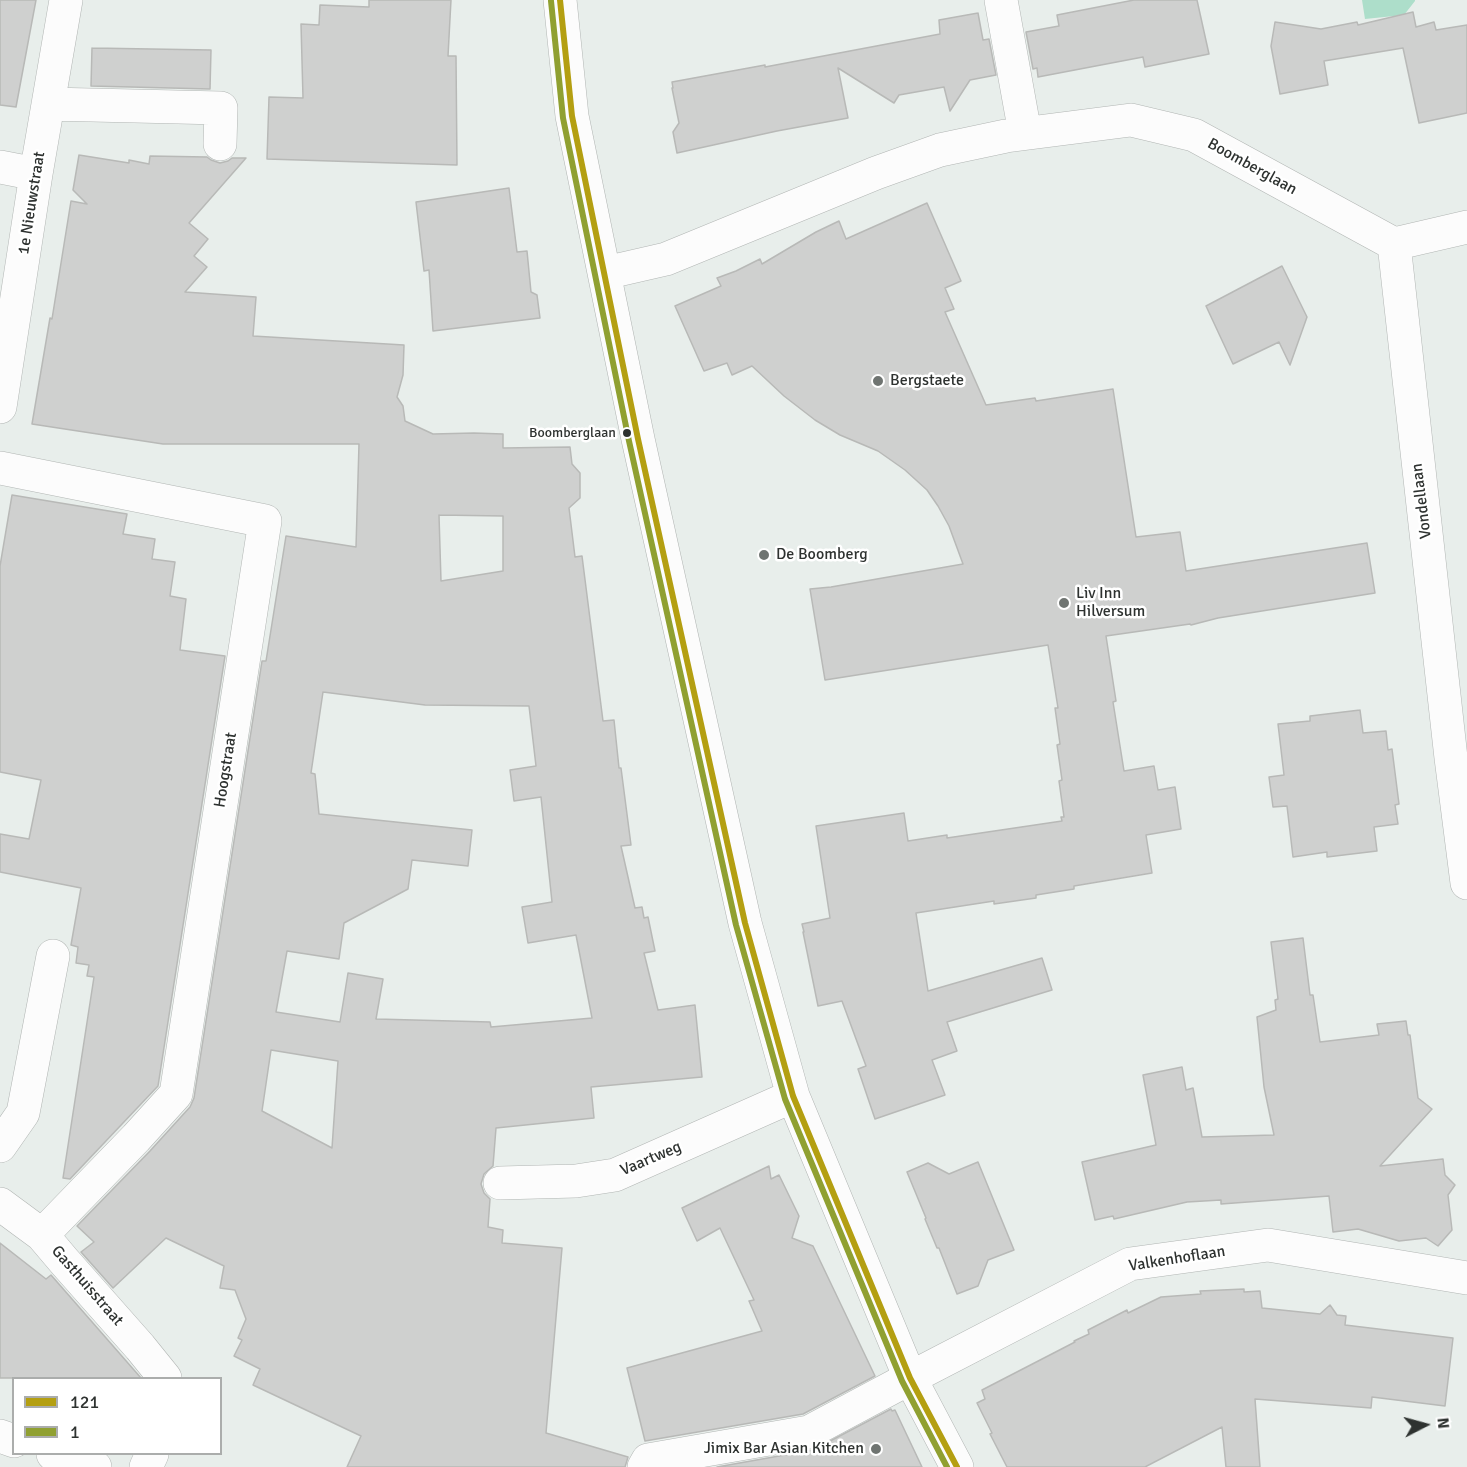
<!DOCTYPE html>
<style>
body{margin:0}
#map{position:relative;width:1467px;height:1467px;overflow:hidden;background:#e8eeeb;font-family:Signika,sans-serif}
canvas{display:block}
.legend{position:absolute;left:12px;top:1377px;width:210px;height:78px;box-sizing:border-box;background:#fff;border:2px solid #abadac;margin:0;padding:8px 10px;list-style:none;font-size:18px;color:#2e3230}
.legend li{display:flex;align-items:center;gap:12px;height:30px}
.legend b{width:30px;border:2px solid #abadac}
.north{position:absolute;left:1395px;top:1395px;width:60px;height:60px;-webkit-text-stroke:4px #fff;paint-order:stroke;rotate:84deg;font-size:16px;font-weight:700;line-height:24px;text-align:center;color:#2e3230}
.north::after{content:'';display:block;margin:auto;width:21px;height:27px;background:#2e3230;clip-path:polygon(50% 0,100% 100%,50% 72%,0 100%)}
</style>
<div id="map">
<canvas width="1467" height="1467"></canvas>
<ul class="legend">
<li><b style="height:8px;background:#b49f11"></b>121</li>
<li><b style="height:8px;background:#90a031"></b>1</li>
</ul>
<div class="north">N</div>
</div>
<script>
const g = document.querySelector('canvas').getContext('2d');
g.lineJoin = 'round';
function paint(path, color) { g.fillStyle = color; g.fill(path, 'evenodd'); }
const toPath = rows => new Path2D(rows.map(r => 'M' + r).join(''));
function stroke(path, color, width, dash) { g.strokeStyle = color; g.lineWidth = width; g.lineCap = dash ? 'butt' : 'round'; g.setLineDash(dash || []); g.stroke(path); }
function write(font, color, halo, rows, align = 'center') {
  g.font = font + ' Signika,sans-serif'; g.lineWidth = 5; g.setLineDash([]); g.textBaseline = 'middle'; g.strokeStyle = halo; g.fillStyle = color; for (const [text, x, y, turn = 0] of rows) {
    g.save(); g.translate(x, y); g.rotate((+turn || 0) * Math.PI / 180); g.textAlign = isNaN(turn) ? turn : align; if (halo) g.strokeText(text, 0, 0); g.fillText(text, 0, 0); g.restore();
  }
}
paint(toPath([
 [1362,0,1415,0,1415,1,1404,15,1365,19]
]), '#addeca');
const building = toPath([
 [0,0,36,0,16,107,0,105,0,0],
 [369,0,451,0,448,56,456,56,457,165,267,159,269,97,303,98,301,24,319,25,320,5,369,7,369,0],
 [1134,0,1197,0,1209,54,1145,67,1143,57,1038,77,1037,68,1033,69,1026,32,1059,26,1057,15,1134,0],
 [1413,12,1416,27,1434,22,1436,30,1467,25,1467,113,1419,123,1403,48,1324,61,1328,85,1280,94,1271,46,1275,22,1321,29,1357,22,1358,25,1413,12],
 [978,13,983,40,989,39,996,75,970,80,950,111,944,87,899,95,894,103,838,68,848,118,777,131,677,153,673,132,679,123,672,88,673,88,672,82,765,65,765,67,940,34,939,20,978,13],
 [92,48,211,50,210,89,91,86,92,48],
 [79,155,129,163,129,160,149,164,150,156,207,157,211,160,220,163,228,161,232,158,246,158,189,223,208,239,194,256,207,267,185,292,256,297,253,336,404,345,403,375,397,397,403,406,405,421,433,434,474,433,503,434,503,448,570,447,572,464,580,473,580,498,569,508,575,557,582,556,603,721,614,720,619,768,621,768,631,845,621,846,635,908,642,907,644,918,648,917,655,951,644,953,658,1010,695,1005,702,1077,591,1087,594,1118,496,1128,493,1166,484,1174,481,1184,484,1193,490,1199,488,1227,503,1230,502,1243,562,1248,546,1433,628,1457,625,1467,347,1467,361,1436,253,1385,260,1369,234,1356,242,1340,238,1338,246,1319,235,1290,220,1288,224,1266,166,1238,113,1288,81,1252,94,1242,77,1226,150,1151,190,1107,194,1098,262,661,266,661,286,536,356,547,359,444,163,444,32,424,50,318,52,319,71,201,87,204,73,190,79,155],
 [439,515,503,516,503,571,441,581,439,515],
 [323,692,425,705,529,706,536,766,510,770,514,801,541,797,552,902,522,907,528,943,576,935,592,1018,491,1027,490,1022,376,1019,383,979,348,973,340,1022,276,1012,287,951,339,959,344,923,408,889,412,860,468,866,472,830,319,814,315,774,311,773,323,692],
 [271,1050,338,1061,332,1148,262,1111,271,1050],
 [509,188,517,252,527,251,531,292,537,295,540,318,433,331,429,270,424,271,416,202,509,188],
 [927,203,961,281,945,288,954,309,945,312,986,405,1035,398,1036,401,1113,389,1136,537,1180,532,1186,571,1367,543,1375,593,1218,618,1191,625,1190,624,1106,636,1116,701,1113,702,1124,771,1154,766,1158,790,1175,787,1181,829,1146,835,1152,873,1074,886,1074,889,1036,895,1036,898,994,904,994,901,916,913,928,991,1042,958,1052,990,947,1022,957,1051,932,1060,945,1095,875,1119,858,1069,866,1066,842,1001,818,1006,803,932,804,932,802,924,830,918,816,826,904,813,908,841,947,835,947,838,1062,821,1061,817,1064,817,1059,781,1062,780,1057,745,1060,744,1055,708,1058,708,1048,645,825,680,810,589,831,587,963,564,949,526,938,506,927,490,905,470,878,451,840,435,815,420,784,396,752,366,732,375,727,363,704,371,675,306,721,286,717,278,736,271,760,259,762,264,816,232,839,221,846,239,927,203],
 [1282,266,1307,317,1290,365,1279,342,1233,364,1206,306,1282,266],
 [12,495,127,514,123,534,155,539,152,559,175,562,170,596,186,599,180,650,225,656,158,1086,70,1179,63,1178,94,977,87,976,89,965,76,963,78,947,71,945,81,888,0,872,0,834,29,839,41,780,0,772,0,566,12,495],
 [1360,710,1363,733,1386,731,1388,750,1392,749,1399,804,1395,805,1398,824,1374,827,1377,851,1327,857,1327,852,1293,857,1287,806,1273,807,1269,777,1284,775,1278,724,1310,721,1310,716,1360,710],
 [1303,938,1310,995,1313,995,1320,1042,1379,1035,1377,1024,1406,1021,1408,1035,1410,1035,1418,1098,1432,1109,1380,1166,1443,1159,1445,1175,1455,1185,1448,1195,1452,1230,1438,1246,1426,1238,1399,1241,1358,1229,1333,1232,1329,1196,1221,1204,1221,1200,1187,1202,1114,1219,1113,1216,1095,1220,1082,1162,1156,1145,1143,1075,1182,1067,1186,1090,1193,1088,1202,1137,1274,1135,1264,1087,1257,1017,1276,1010,1275,1000,1278,999,1271,942,1303,938],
 [978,1162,1014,1250,988,1260,978,1286,957,1294,939,1248,937,1248,925,1219,926,1218,907,1172,928,1163,949,1174,978,1162],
 [769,1166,771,1179,779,1175,799,1216,792,1238,813,1246,875,1376,803,1414,645,1441,627,1368,762,1331,749,1301,754,1300,720,1228,697,1241,682,1208,769,1166],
 [0,1243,46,1279,51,1275,141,1378,0,1378,0,1243],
 [1244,1289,1244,1292,1260,1291,1262,1308,1320,1314,1330,1305,1337,1315,1346,1316,1345,1325,1453,1338,1445,1406,1372,1397,1371,1408,1255,1399,1260,1467,1226,1467,1222,1427,1145,1467,1007,1467,990,1434,992,1433,977,1403,985,1399,982,1390,1075,1342,1074,1341,1089,1334,1088,1330,1127,1310,1128,1313,1161,1297,1201,1294,1200,1291,1244,1289],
 [891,1409,892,1411,895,1410,922,1467,717,1467,813,1450,891,1409]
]);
paint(building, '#cfd0cf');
stroke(building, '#b8b9b7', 1.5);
const minor = toPath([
 [560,0,572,116,638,439,745,923,793,1096,910,1378,957,1467],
 [1001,0,1025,133],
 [48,104,221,108,220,144],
 [0,167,36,174],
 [1394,244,1451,758,1467,883],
 [605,273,666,259,876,173,940,150,1006,136,1131,120,1194,135,1394,244,1467,227],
 [0,407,36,174,66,0],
 [0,468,265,521,176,1094,136,1138,42,1235],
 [0,1146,23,1113,53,956],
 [500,1183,576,1181,615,1175,793,1096],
 [0,1204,42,1235,64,1261,140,1347,165,1378],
 [0,1436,14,1441],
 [53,1454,95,1467],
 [146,1467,152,1454],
 [644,1467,648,1460,809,1432,910,1378,1130,1264,1268,1245,1467,1278]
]);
stroke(minor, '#b1b5b3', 34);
stroke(minor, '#fcfcfc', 33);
stroke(toPath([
 [560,0,572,116,638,439,745,923,793,1096,910,1378,957,1467]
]), '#b49f11', 6);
stroke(toPath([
 [551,1,563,118,629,441,736,925,785,1099,902,1381,947,1467]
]), '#90a031', 6);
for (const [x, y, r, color] of [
 [878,381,6,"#6f7471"],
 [627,433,5,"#2e3230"],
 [764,555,6,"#6f7471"],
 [1064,603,6,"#6f7471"],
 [876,1449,6,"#6f7471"]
]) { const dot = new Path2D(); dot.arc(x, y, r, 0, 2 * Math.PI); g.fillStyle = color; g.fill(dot); stroke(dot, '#fff', 2); }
write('14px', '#2e3230', '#fff', [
 ["Boomberglaan",616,433]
], 'right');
write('16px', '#2e3230', '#fff', [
 ["Boomberglaan",1252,167,29],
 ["1e Nieuwstraat",32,203,-81],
 ["Vondellaan",1422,501,-97],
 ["Hoogstraat",226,770,-81],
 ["Vaartweg",651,1159,-23],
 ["Valkenhoflaan",1177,1259,-9],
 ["Gasthuisstraat",87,1286,49]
]);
write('16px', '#2e3230', '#fff', [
 ["Bergstaete",890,381],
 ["De Boomberg",776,555],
 ["Liv Inn",1076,594],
 ["Hilversum",1076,612],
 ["Jimix Bar Asian Kitchen",864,1449,"right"]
], 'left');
</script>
